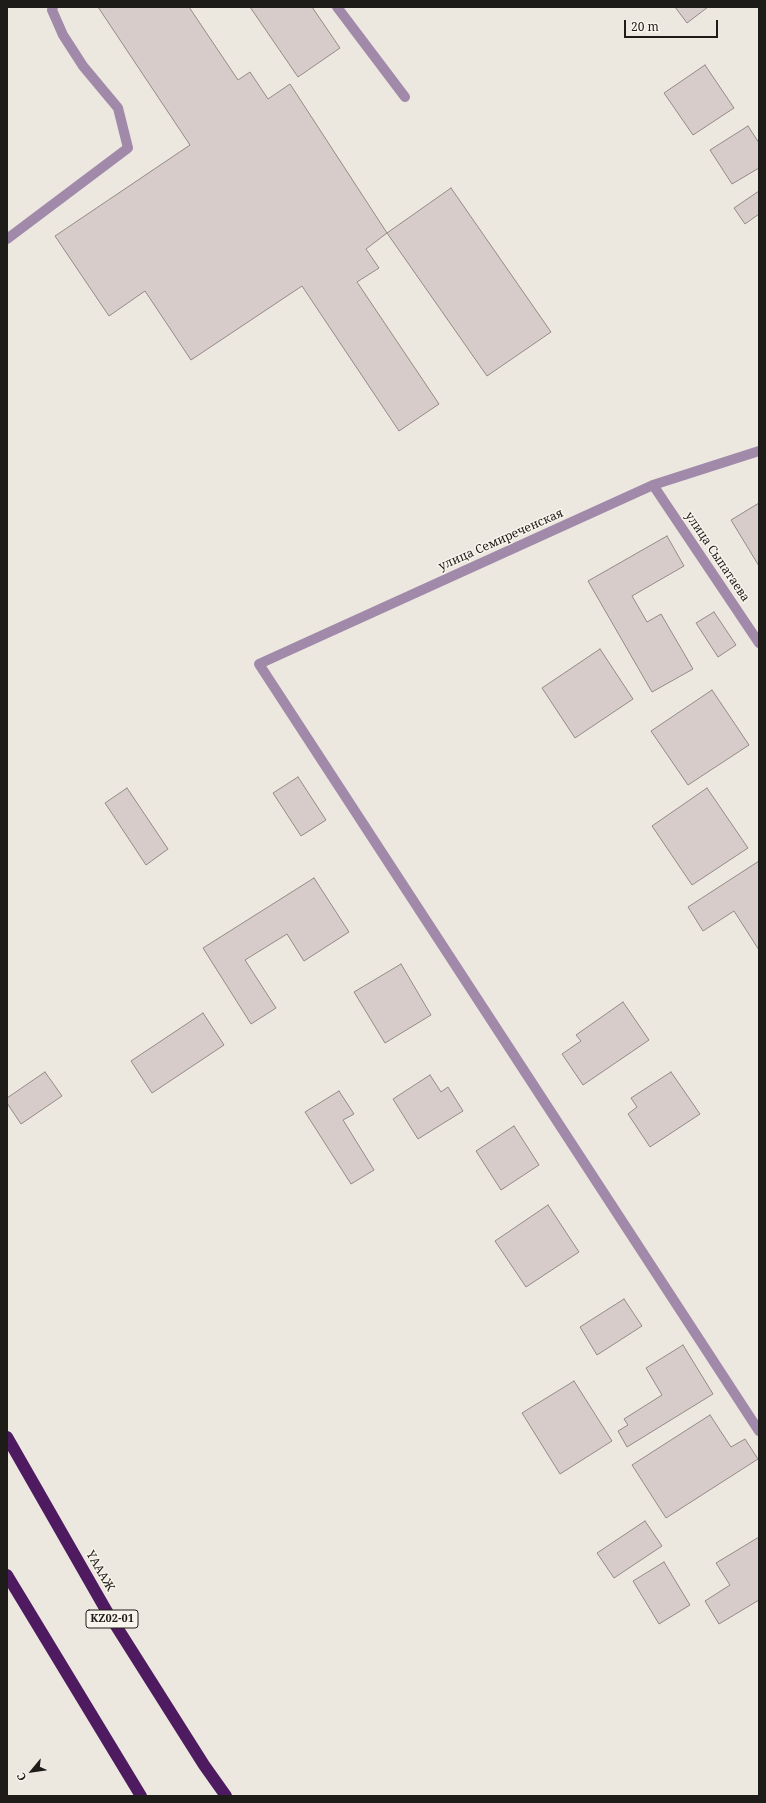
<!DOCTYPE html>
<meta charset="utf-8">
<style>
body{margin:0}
#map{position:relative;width:766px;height:1803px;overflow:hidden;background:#ece7df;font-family:"Noto Serif",serif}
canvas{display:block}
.frame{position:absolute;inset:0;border:8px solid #1e1c19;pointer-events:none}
.north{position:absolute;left:12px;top:1751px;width:40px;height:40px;-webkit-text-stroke:3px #f9f4ec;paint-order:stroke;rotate:241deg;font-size:11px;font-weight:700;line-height:16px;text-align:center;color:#1e1c19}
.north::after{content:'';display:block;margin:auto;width:14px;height:18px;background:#1e1c19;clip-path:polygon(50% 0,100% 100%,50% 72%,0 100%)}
.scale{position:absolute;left:624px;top:20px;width:94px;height:18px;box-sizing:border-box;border:2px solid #1e1c19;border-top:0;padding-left:5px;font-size:12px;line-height:14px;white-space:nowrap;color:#1e1c19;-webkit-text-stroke:3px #f9f4ec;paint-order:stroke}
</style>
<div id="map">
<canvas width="766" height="1803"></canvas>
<div class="frame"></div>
<div class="north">С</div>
<div class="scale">20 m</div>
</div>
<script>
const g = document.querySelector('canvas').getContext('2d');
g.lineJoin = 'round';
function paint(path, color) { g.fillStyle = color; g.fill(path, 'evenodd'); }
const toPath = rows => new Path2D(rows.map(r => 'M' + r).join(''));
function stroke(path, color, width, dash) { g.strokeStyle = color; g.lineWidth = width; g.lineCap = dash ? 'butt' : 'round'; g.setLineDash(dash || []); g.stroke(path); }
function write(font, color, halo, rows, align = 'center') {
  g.font = font + ' "Noto Serif",serif'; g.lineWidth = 3; g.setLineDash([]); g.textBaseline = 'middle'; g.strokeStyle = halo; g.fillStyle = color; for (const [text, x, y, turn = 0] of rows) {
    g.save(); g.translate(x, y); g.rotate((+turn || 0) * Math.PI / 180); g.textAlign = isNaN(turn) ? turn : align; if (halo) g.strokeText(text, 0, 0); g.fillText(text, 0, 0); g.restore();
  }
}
const building = toPath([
 [98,7,189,7,238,80,250,72,268,99,290,84,387,233,366,249,379,268,357,282,439,404,399,431,302,286,191,360,145,291,109,316,55,236,190,145,98,7],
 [250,7,312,7,340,48,298,77,250,7],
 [675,7,708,7,687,23,675,7],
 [705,65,734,108,693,135,664,93,705,65],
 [748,126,759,143,759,168,732,184,710,150,748,126],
 [451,188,551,332,487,376,387,233,451,188],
 [759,191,759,214,745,224,734,208,759,191],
 [759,503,759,566,731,520,759,503],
 [667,536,684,566,632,596,647,622,661,614,693,669,652,692,588,581,667,536],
 [714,612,736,645,718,657,696,623,714,612],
 [600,649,633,699,575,738,542,688,600,649],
 [712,690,749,745,688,785,651,731,712,690],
 [298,777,326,820,301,836,273,793,298,777],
 [127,788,168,849,146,865,105,803,127,788],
 [707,788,748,848,692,885,652,826,707,788],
 [759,861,759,950,734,911,703,931,688,907,759,861],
 [314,878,349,932,304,961,287,934,245,960,276,1008,251,1024,203,948,314,878],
 [401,964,431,1015,385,1043,354,992,401,964],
 [623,1002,649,1040,583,1085,562,1054,581,1041,576,1035,623,1002],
 [203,1013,224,1045,152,1093,131,1061,203,1013],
 [45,1072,62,1096,21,1124,7,1103,7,1098,45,1072],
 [671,1072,700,1114,650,1147,628,1114,637,1107,631,1098,671,1072],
 [430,1075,441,1092,448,1087,463,1111,418,1139,393,1099,430,1075],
 [339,1091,354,1114,343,1120,374,1170,351,1184,305,1112,339,1091],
 [514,1126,539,1165,501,1190,476,1151,514,1126],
 [548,1205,579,1252,526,1287,495,1241,548,1205],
 [624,1299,642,1326,597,1355,580,1327,624,1299],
 [683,1345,713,1394,627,1447,618,1431,628,1425,624,1419,662,1395,646,1368,683,1345],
 [574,1381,612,1441,560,1474,522,1413,574,1381],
 [710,1415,731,1447,745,1439,758,1459,666,1518,632,1465,710,1415],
 [645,1521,662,1546,614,1578,597,1553,645,1521],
 [759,1537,759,1600,719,1624,705,1601,730,1585,716,1563,759,1537],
 [664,1562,690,1605,659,1624,633,1581,664,1562]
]);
paint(building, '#d7ccc9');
stroke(building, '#938a87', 1);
stroke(toPath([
 [337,7,405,97],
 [7,239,128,148,118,108,83,66,63,35,52,10,53,7]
]), '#a189aa', 10);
stroke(toPath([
 [759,451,653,485,259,664,759,1431],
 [653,485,759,643]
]), '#a189aa', 10);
stroke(toPath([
 [7,1437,106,1610,204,1765,226,1796],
 [7,1575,141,1796]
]), '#4f1b60', 12);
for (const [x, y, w] of [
 [112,1619,52]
]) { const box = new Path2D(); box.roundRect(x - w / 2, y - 9, w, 18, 3); g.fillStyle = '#f9f4ec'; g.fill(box); stroke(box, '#1e1c19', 1); }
write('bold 11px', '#1e1c19', null, [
 ["KZ02-01",112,1619]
]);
write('12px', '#1e1c19', '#f9f4ec', [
 ["улица Семиреченская",501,540,-24],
 ["улица Сыпатаева",717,557,56],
 ["ҮАААЖ",100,1571,60]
]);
</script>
